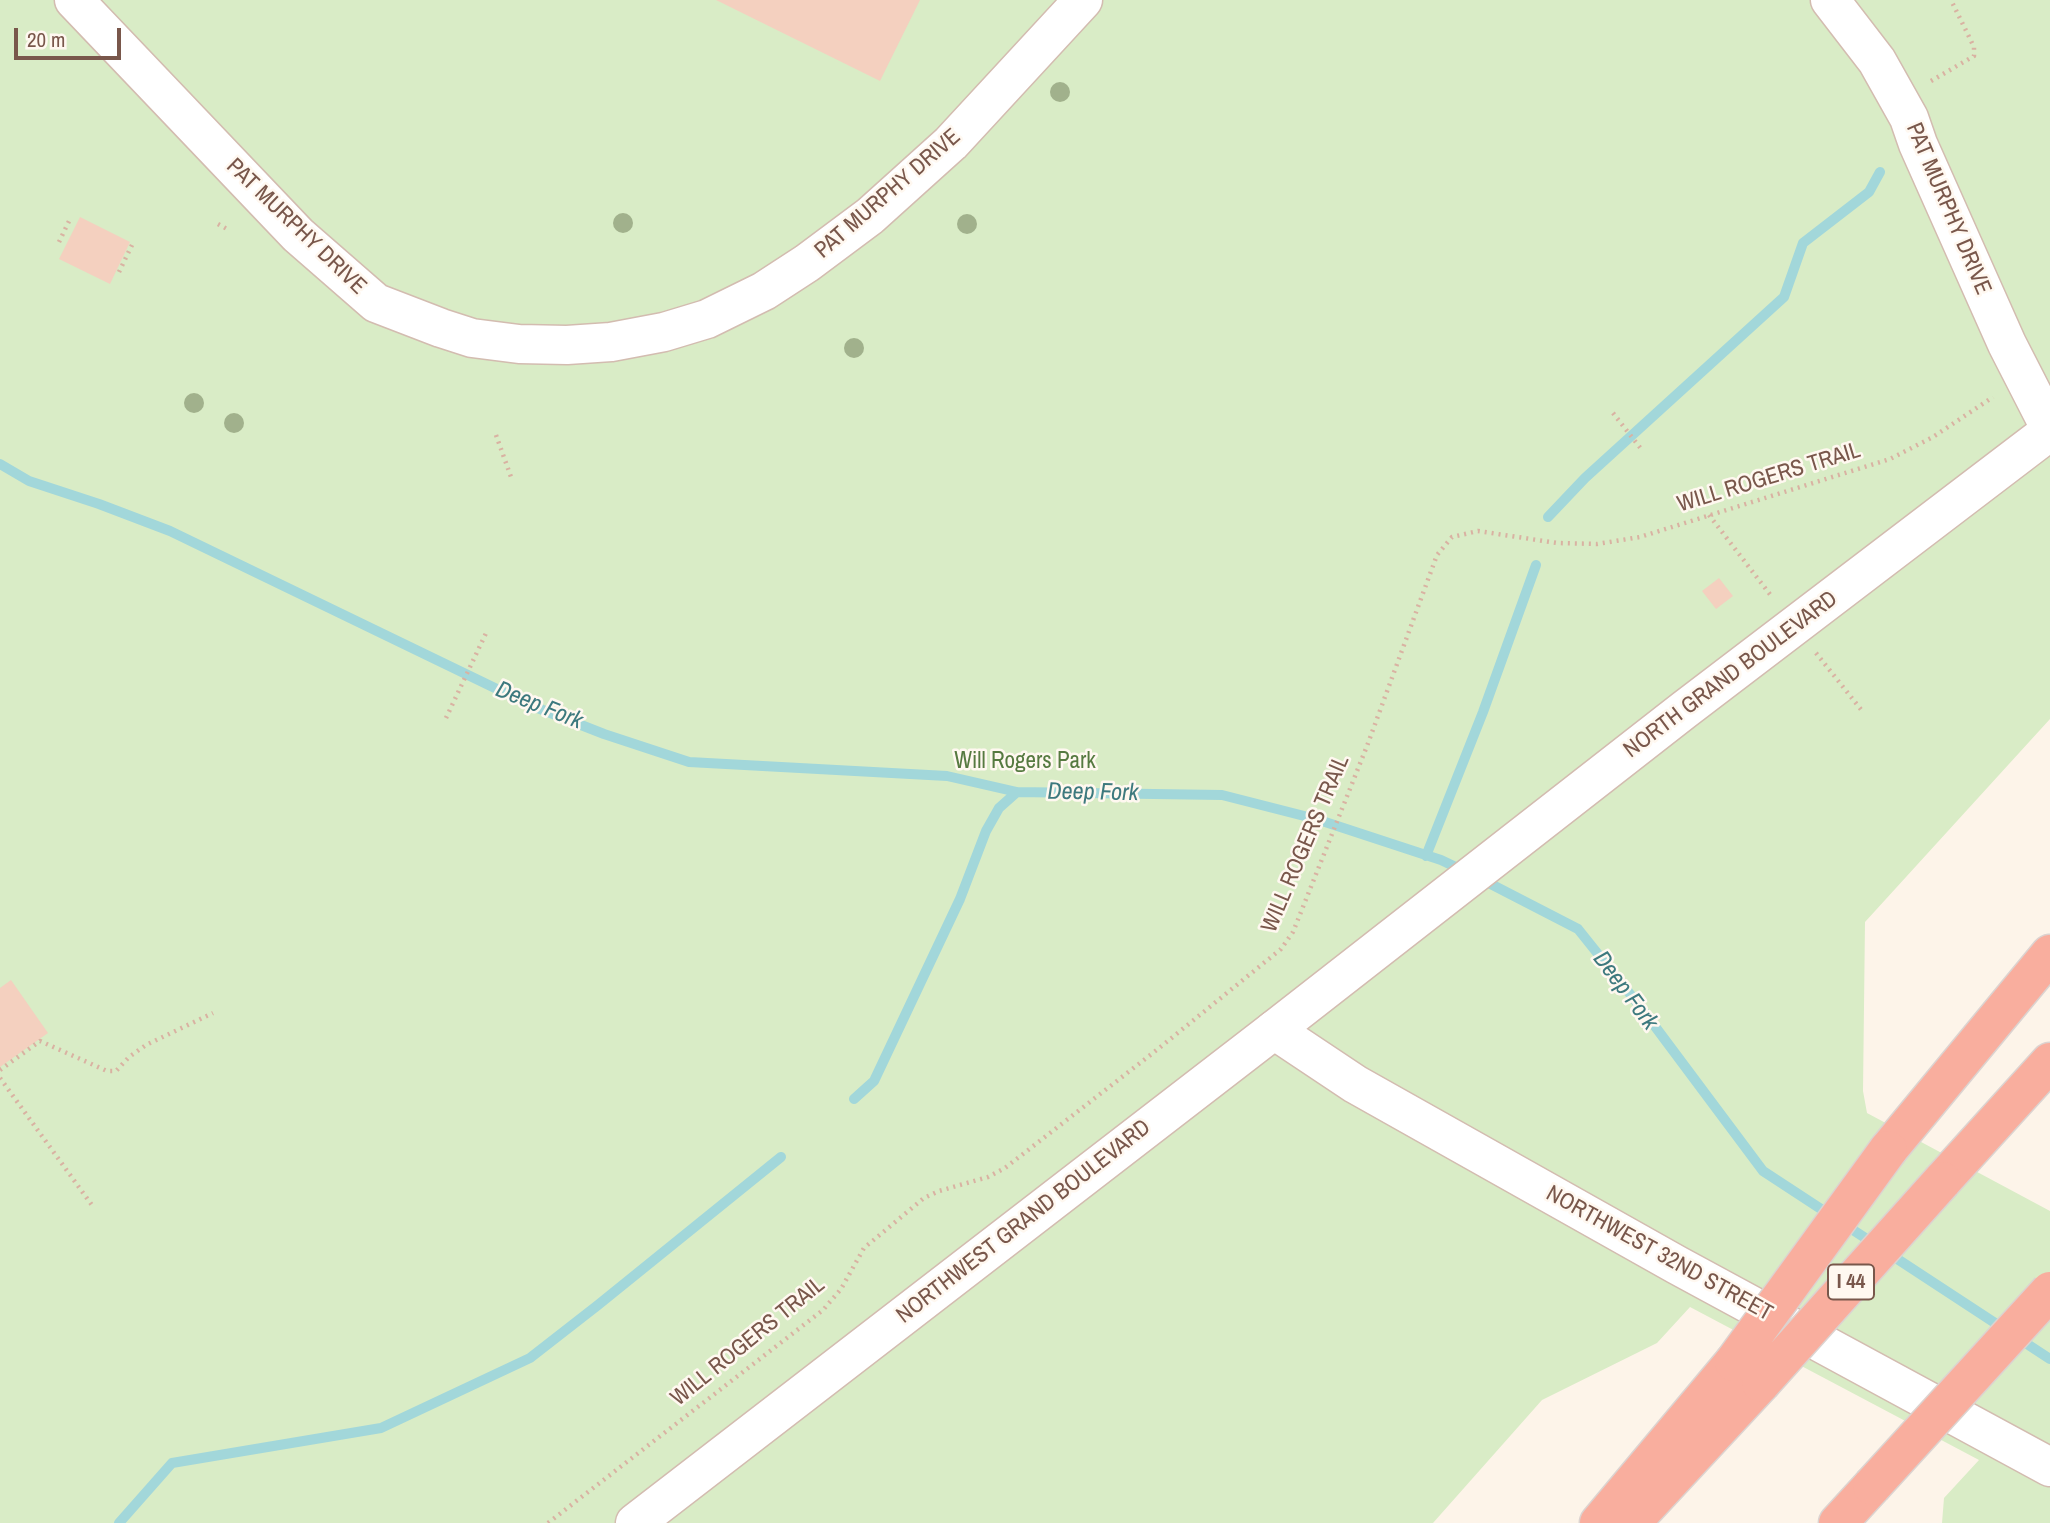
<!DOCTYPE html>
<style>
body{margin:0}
#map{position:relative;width:2050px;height:1523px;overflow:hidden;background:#fdf4e9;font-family:"Archivo Narrow",sans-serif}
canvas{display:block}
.scale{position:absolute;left:14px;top:28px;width:107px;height:32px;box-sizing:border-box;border:4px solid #79574b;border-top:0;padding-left:9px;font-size:21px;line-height:24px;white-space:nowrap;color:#79574b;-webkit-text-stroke:5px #fff8f0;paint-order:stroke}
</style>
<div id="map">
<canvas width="2050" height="1523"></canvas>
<div class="scale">20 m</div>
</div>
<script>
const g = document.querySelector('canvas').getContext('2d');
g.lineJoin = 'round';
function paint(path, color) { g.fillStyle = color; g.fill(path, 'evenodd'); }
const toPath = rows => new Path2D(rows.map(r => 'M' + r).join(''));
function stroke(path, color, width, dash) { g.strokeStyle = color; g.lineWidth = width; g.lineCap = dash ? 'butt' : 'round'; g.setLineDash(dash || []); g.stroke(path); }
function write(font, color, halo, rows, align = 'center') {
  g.font = font + ' "Archivo Narrow",sans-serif'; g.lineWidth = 5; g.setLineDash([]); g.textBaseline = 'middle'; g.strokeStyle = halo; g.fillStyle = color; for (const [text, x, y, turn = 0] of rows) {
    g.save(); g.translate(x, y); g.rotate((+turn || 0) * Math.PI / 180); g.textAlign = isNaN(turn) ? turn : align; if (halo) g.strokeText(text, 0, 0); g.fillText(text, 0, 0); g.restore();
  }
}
paint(toPath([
 [0,0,2050,0,2050,719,1865,922,1863,1091,1867,1113,2050,1211,2050,1523,1942,1523,1944,1498,1979,1460,1690,1307,1657,1343,1542,1400,1433,1523,0,1523]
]), '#d9ecc6');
stroke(toPath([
 [0,464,29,481,99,504,170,531,530,705,604,734,689,762,947,776,1017,792,1222,795,1316,819,1441,860,1464,871],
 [1548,517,1585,478,1784,297,1803,243,1869,192,1880,172],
 [1426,856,1483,712,1536,565],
 [1481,879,1578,929,1642,1009,1763,1171,2050,1359],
 [854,1099,874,1081,960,899,986,831,999,808,1017,792],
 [119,1523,172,1463,381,1428,530,1358,598,1305,781,1157]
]), '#a2d7da', 10);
paint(toPath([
 [716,0,920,0,880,81],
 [80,217,130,242,110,284,59,259],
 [1719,578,1733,596,1716,609,1702,591],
 [11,980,48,1033,0,1067,0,988]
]), '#f4d0bf');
const minor = toPath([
 [74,0,298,235,376,303,441,328,472,338,519,344,567,345,611,342,664,332,707,319,764,291,807,263,870,216,951,143,1083,0],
 [1830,0,1877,61,1909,118,1918,144,2007,344,2050,428],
 [1274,1030,1355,1084,1677,1265,2050,1467]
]);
const tertiary = toPath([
 [635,1523,1274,1030,1684,710,2050,431]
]);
const motorway = toPath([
 [1888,1150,2050,954],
 [1942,1181,2050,1062],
 [1599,1523,1734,1362],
 [1631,1523,1761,1383],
 [1838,1523,1872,1486]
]);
stroke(minor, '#d3bcb0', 41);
stroke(tertiary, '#d3bcb0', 41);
stroke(motorway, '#dcd3d0', 41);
stroke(toPath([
 [1931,81,1974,56,1974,47,1951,0],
 [218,224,227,229],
 [59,242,71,217],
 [119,272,132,245],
 [1613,413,1642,450],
 [496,435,511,477],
 [1709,515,1772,597],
 [1816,653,1863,712],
 [446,718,487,631],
 [0,1070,40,1041,107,1071,116,1071,129,1057,146,1045,213,1013],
 [0,1078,94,1208],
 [548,1523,823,1310,841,1289,864,1248,924,1198,939,1191,988,1177,1005,1168,1158,1049,1281,949,1293,932,1367,746,1437,555,1452,537,1478,531,1557,543,1597,544,1640,537,1890,459,1933,437,1993,397]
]), '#d9b2a2', 4.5, [2, 5]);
stroke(minor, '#fff', 38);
stroke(tertiary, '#fff', 38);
stroke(motorway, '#f9ae9e', 38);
const motorwayBridge = toPath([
 [1734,1362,1888,1150],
 [1761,1383,1942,1181],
 [1872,1486,2050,1291]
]);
stroke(motorwayBridge, '#dcd3d0', 41, []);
stroke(motorwayBridge, '#f9ae9e', 38);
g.fillStyle = '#a1b18c';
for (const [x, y] of [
 [1060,92],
 [623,223],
 [967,224],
 [854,348],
 [194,403],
 [234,423]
]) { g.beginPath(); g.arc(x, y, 10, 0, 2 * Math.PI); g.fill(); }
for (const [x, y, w] of [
 [1851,1282,46]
]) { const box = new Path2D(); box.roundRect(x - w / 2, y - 17.5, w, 35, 5); g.fillStyle = '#fff8f0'; g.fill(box); stroke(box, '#79574b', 2); }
write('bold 21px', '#79574b', null, [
 ["I 44",1851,1282]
]);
write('23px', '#79574b', '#fff8f0', [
 ["PAT MURPHY DRIVE",888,194,-41],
 ["PAT MURPHY DRIVE",1948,209,67],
 ["PAT MURPHY DRIVE",296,227,44],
 ["WILL ROGERS TRAIL",1769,478,-17],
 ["NORTH GRAND BOULEVARD",1731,675,-37],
 ["WILL ROGERS TRAIL",1306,844,-67],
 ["NORTHWEST GRAND BOULEVARD",1024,1222,-38],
 ["NORTHWEST 32ND STREET",1659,1254,29],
 ["WILL ROGERS TRAIL",748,1342,-39]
]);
write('23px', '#567a40', '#fff8f0', [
 ["Will Rogers Park",1025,762]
]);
write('italic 24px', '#3d797e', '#fff8f0', [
 ["Deep Fork",539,706,22],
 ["Deep Fork",1093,793,1],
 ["Deep Fork",1625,991,53]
]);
</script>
